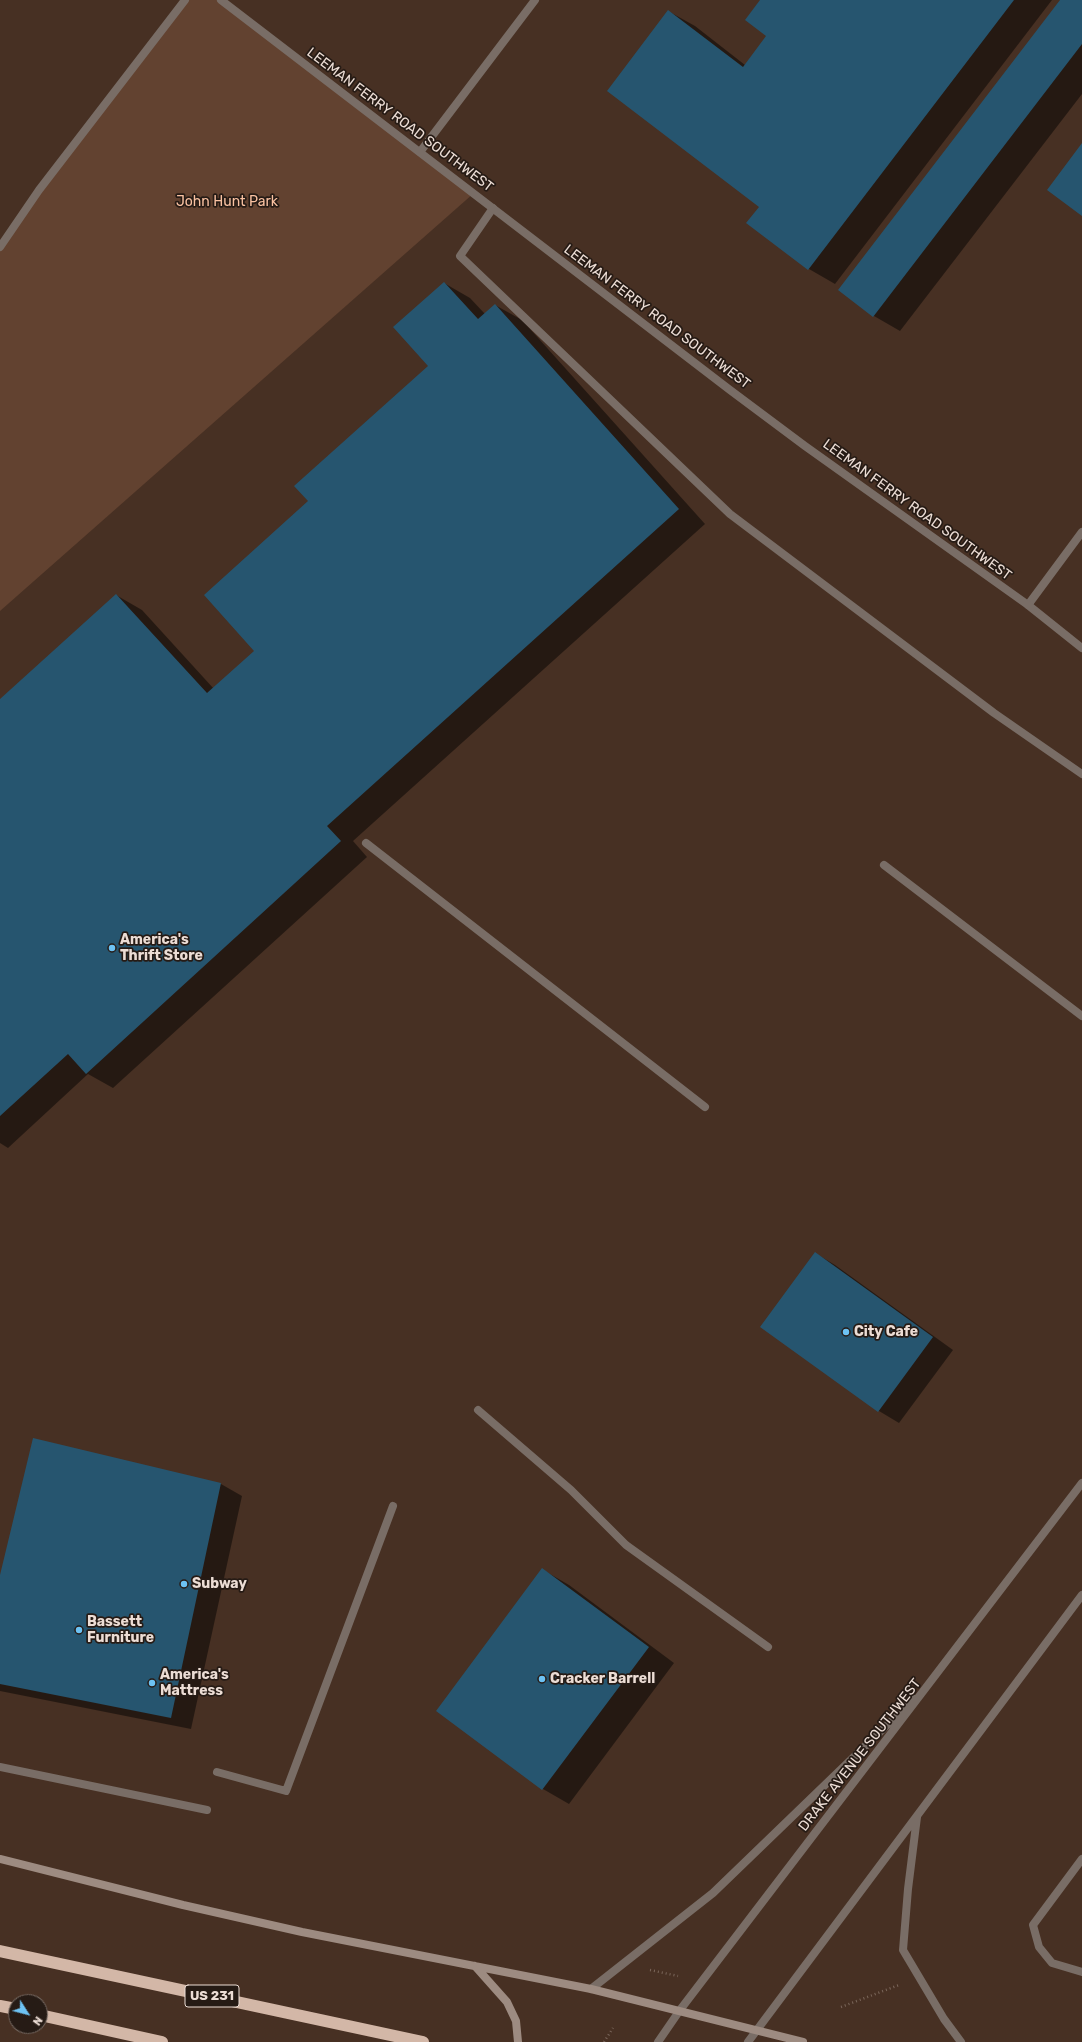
<!DOCTYPE html>
<style>
body{margin:0}
#map{position:relative;width:1082px;height:2042px;overflow:hidden;background:#473023;font-family:Rubik,sans-serif}
canvas{display:block}
.north{position:absolute;left:8px;top:1994px;width:40px;height:40px;box-sizing:border-box;background:#261b15;border:1px solid #756962;border-radius:50%;rotate:126deg;font-size:11px;font-weight:700;line-height:16px;text-align:center;color:#ecddd5}
.north::after{content:'';display:block;margin:auto;width:14px;height:18px;background:#6dc2f3;clip-path:polygon(50% 0,100% 100%,50% 72%,0 100%)}
</style>
<div id="map">
<canvas width="1082" height="2042"></canvas>
<div class="north">N</div>
</div>
<script>
const g = document.querySelector('canvas').getContext('2d');
g.lineJoin = 'round';
function paint(path, color) { g.fillStyle = color; g.fill(path, 'evenodd'); }
const toPath = rows => new Path2D(rows.map(r => 'M' + r).join(''));
function stroke(path, color, width, dash) { g.strokeStyle = color; g.lineWidth = width; g.lineCap = dash ? 'butt' : 'round'; g.setLineDash(dash || []); g.stroke(path); }
function write(font, color, halo, rows, align = 'center') {
  g.font = font + ' Rubik,sans-serif'; g.lineWidth = 3.5; g.setLineDash([]); g.textBaseline = 'middle'; g.strokeStyle = halo; g.fillStyle = color; for (const [text, x, y, turn = 0] of rows) {
    g.save(); g.translate(x, y); g.rotate((+turn || 0) * Math.PI / 180); g.textAlign = isNaN(turn) ? turn : align; if (halo) g.strokeText(text, 0, 0); g.fillText(text, 0, 0); g.restore();
  }
}
paint(toPath([
 [186,0,221,0,474,193,0,611,0,247]
]), '#624230');
paint(toPath([
 [761,0,1052,0,835,284,809,269,760,207,668,11,695,26,745,65,767,36],
 [1061,0,1082,0,1082,94,900,331,874,316,840,290],
 [444,283,470,298,485,314,495,305,522,320,705,524,353,841,367,857,113,1088,88,1074,8,1148,0,1143,0,700,116,595,142,610,214,689,256,651,310,501,429,366],
 [815,1253,835,1265,953,1350,899,1423,879,1411,762,1326],
 [34,1439,221,1484,242,1496,191,1729,0,1691,0,1579],
 [543,1570,569,1585,674,1663,569,1804,543,1789,438,1711]
]), '#0007');
paint(toPath([
 [760,0,1014,0,808,270,746,223,759,207,607,91,668,10,743,67,766,36,745,20],
 [1060,0,1082,0,1082,44,873,317,838,290],
 [1082,143,1082,216,1047,190],
 [444,282,478,319,495,304,679,509,327,826,341,841,86,1074,68,1054,0,1116,0,699,116,594,207,693,254,651,204,595,308,501,294,486,428,366,393,327],
 [815,1252,933,1337,878,1412,760,1327],
 [33,1438,221,1483,171,1718,0,1684,0,1575],
 [542,1568,649,1647,542,1790,436,1711]
]), '#26556f');
stroke(toPath([
 [650,1970,678,1976],
 [841,2007,899,1985],
 [604,2042,613,2028]
]), '#7b675b', 2.5, [1, 3]);
stroke(toPath([
 [420,152,535,0],
 [493,208,460,256,730,514,994,713,1082,774],
 [1028,605,1082,532],
 [366,843,705,1107],
 [884,865,1082,1016],
 [478,1410,571,1490,626,1545,768,1647],
 [0,1767,207,1810],
 [217,1772,286,1791,393,1506],
 [1082,1859,1033,1925,1039,1947,1052,1963,1082,1972]
]), '#796d66', 8);
stroke(toPath([
 [0,247,39,190,185,0]
]), '#796d66', 8);
stroke(toPath([
 [221,0,730,390,805,446,1028,605,1082,648],
 [917,1817,908,1889,903,1950,944,2019,961,2042],
 [591,1989,713,1893,914,1699],
 [658,2042,680,2010,1082,1483],
 [748,2042,1082,1595]
]), '#796d66', 8);
stroke(toPath([
 [0,1859,183,1905,302,1932,591,1989,803,2042],
 [475,1966,507,2002,516,2021,518,2042]
]), '#9d8b81', 8);
stroke(toPath([
 [0,1951,423,2042],
 [0,2006,16,2009],
 [40,2015,162,2042]
]), '#d3b7a7', 12);
for (const [x, y, r, color] of [
 [112,948,4,"#6dc2f3"],
 [846,1332,4,"#6dc2f3"],
 [184,1584,4,"#6dc2f3"],
 [79,1630,4,"#6dc2f3"],
 [542,1679,4,"#6dc2f3"],
 [152,1683,4,"#6dc2f3"]
]) { const dot = new Path2D(); dot.arc(x, y, r, 0, 2 * Math.PI); g.fillStyle = color; g.fill(dot); stroke(dot, '#261b15', 1.5); }
for (const [x, y, w] of [
 [212,1996,54]
]) { const box = new Path2D(); box.roundRect(x - w / 2, y - 11, w, 22, 3); g.fillStyle = '#261b15'; g.fill(box); stroke(box, '#ecddd5', 1); }
write('bold 13px', '#ecddd5', null, [
 ["US 231",212,1996]
]);
write('14px', '#ecddd5', '#261b15', [
 ["LEEMAN FERRY ROAD SOUTHWEST",400,120,37],
 ["LEEMAN FERRY ROAD SOUTHWEST",657,317,37],
 ["LEEMAN FERRY ROAD SOUTHWEST",917,510,36],
 ["DRAKE AVENUE SOUTHWEST",860,1755,-52]
]);
write('14px', '#f9c1a1', '#261b15', [
 ["John Hunt Park",227,202]
]);
write('bold 14px', '#ecddd5', '#261b15', [
 ["America's",120,940],
 ["Thrift Store",120,956],
 ["City Cafe",854,1332],
 ["Subway",192,1584],
 ["Bassett",87,1622],
 ["Furniture",87,1638],
 ["America's",160,1675],
 ["Mattress",160,1691],
 ["Cracker Barrell",550,1679]
], 'left');
</script>
